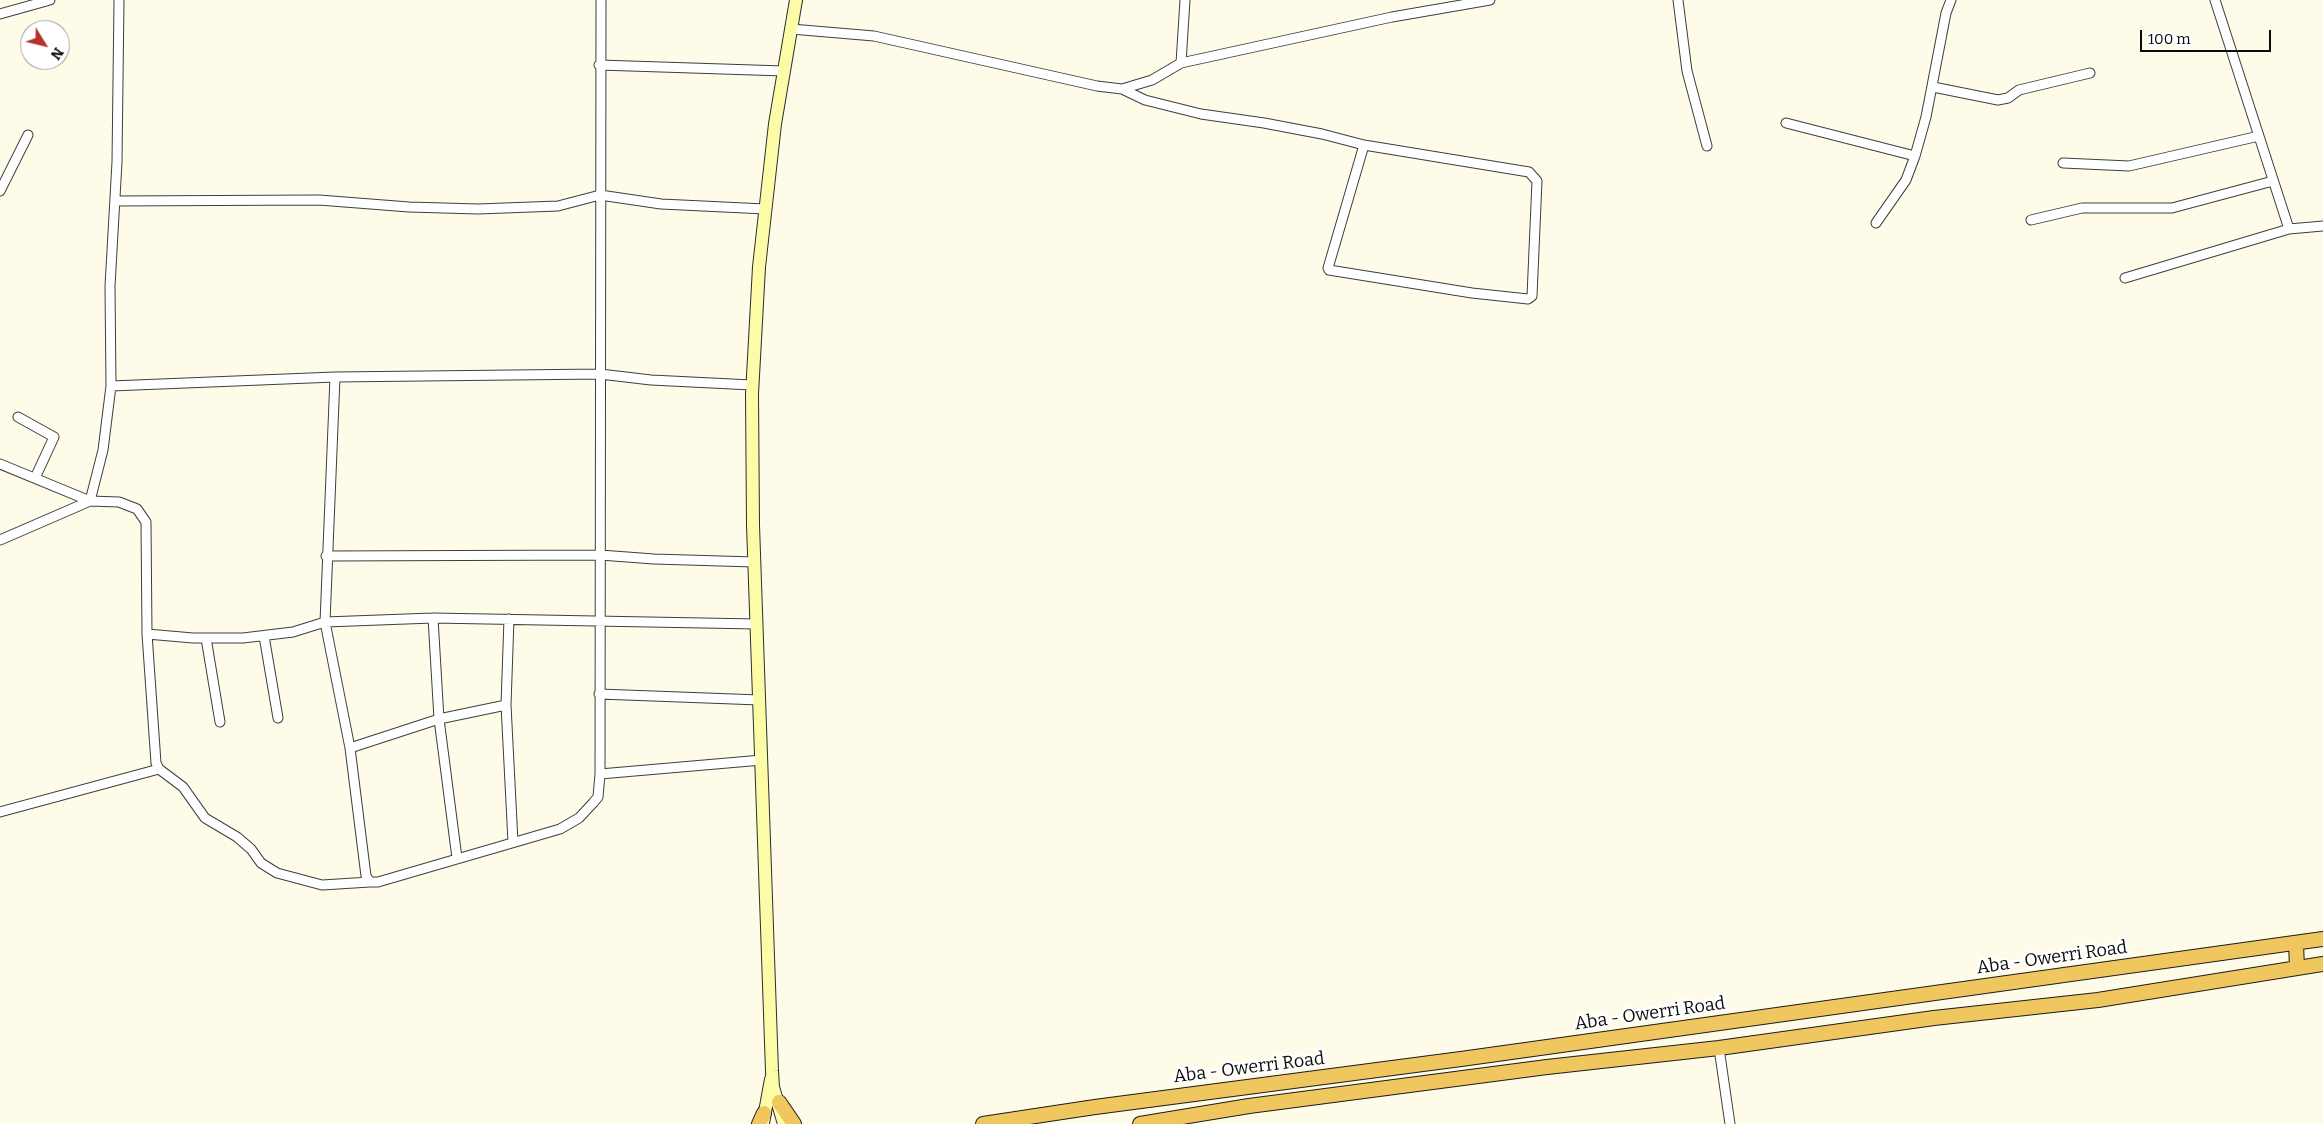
<!DOCTYPE html>
<style>
body{margin:0}
#map{position:relative;width:2323px;height:1124px;overflow:hidden;background:#fefce9;font-family:Bitter,serif}
canvas{display:block}
.north{position:absolute;left:20px;top:20px;width:50px;height:50px;box-sizing:border-box;background:#fff;border:1px solid #9d9d9d;border-radius:50%;rotate:126deg;font-size:14px;font-weight:700;line-height:20px;text-align:center;color:#0b0b0b}
.north::after{content:'';display:block;margin:auto;width:18px;height:22px;background:#b4322a;clip-path:polygon(50% 0,100% 100%,50% 72%,0 100%)}
.scale{position:absolute;left:2140px;top:30px;width:131px;height:22px;box-sizing:border-box;border:2px solid #0b0b0b;border-top:0;padding-left:6px;font-size:15px;line-height:18px;white-space:nowrap;color:#0b0b0b;-webkit-text-stroke:4px #fff;paint-order:stroke}
</style>
<div id="map">
<canvas width="2323" height="1124"></canvas>
<div class="north">N</div>
<div class="scale">100 m</div>
</div>
<script>
const g = document.querySelector('canvas').getContext('2d');
g.lineJoin = 'round';
const toPath = rows => new Path2D(rows.map(r => 'M' + r).join(''));
function stroke(path, color, width, dash) { g.strokeStyle = color; g.lineWidth = width; g.lineCap = dash ? 'butt' : 'round'; g.setLineDash(dash || []); g.stroke(path); }
function write(font, color, halo, rows, align = 'center') {
  g.font = font + ' Bitter,serif'; g.lineWidth = 5; g.setLineDash([]); g.textBaseline = 'middle'; g.strokeStyle = halo; g.fillStyle = color; for (const [text, x, y, turn = 0] of rows) {
    g.save(); g.translate(x, y); g.rotate((+turn || 0) * Math.PI / 180); g.textAlign = isNaN(turn) ? turn : align; if (halo) g.strokeText(text, 0, 0); g.fillText(text, 0, 0); g.restore();
  }
}
const minor = toPath([
 [601,0,600,774,762,760],
 [1678,0,1687,71,1707,146],
 [2215,0,2289,229,2323,226],
 [0,14,50,0],
 [791,29,874,36,1097,86,1122,89,1152,80,1181,63,1392,17,1490,0],
 [1181,63,1185,0],
 [599,65,784,71],
 [1933,87,1998,100,2008,98,2019,90,2090,73],
 [1122,89,1145,100,1201,114,1264,123,1322,134,1364,145,1529,172,1537,181,1532,296,1528,299,1472,293,1329,270,1328,268,1364,145],
 [1786,123,1915,156],
 [2063,163,2129,166,2259,136],
 [0,191,28,135],
 [115,201,319,200,409,207,478,209,558,206,600,195,661,204,765,209],
 [2031,220,2082,208,2172,208,2273,181],
 [1876,223,1906,180,1915,156,1926,117,1946,13,1951,0],
 [2125,278,2289,229],
 [111,386,335,377],
 [18,417,54,437,35,478],
 [0,464,90,501,103,450,111,386,110,286,117,162,119,0],
 [0,540,90,501,119,502,137,509,146,522,147,634,156,763,159,769,183,787,205,818,237,837,251,849,261,863,277,873,322,885,370,882],
 [326,556,600,555,654,559,754,562],
 [433,618,439,719,457,858],
 [509,619,506,705,513,842],
 [147,634,193,638,243,638,293,632,325,622,433,618,757,624],
 [264,636,278,718],
 [206,638,220,722],
 [599,694,760,700],
 [350,748,439,719,506,705],
 [600,774,598,797,593,803,579,818,560,829,378,882,370,882,366,876,350,748,325,622,335,377,600,374,651,380,752,385],
 [0,812,159,769],
 [1719,1048,1730,1124]
]);
const secondary = toPath([
 [763,1123,771,1079],
 [784,1124,773,1087,772,1071,753,525,752,394,759,267,775,124,796,0]
]);
const trunk = toPath([
 [2296,943,2297,968],
 [779,1102,794,1124],
 [759,1124,764,1113],
 [983,1124,1095,1107,1461,1059,2323,939],
 [1140,1124,1249,1106,1547,1067,1719,1048,1934,1018,2098,1000,2323,964]
]);
stroke(minor, '#3e3e3e', 11);
stroke(secondary, '#2d2d2d', 14);
stroke(trunk, '#1c1c1c', 16);
stroke(minor, '#fff', 9);
stroke(secondary, '#fcfba7', 12);
stroke(trunk, '#f0c65e', 14);
write('18px', '#0b0b0b', '#fff', [
 ["Aba - Owerri Road",2052,958,-8],
 ["Aba - Owerri Road",1650,1014,-8],
 ["Aba - Owerri Road",1249,1068,-7]
]);
</script>
